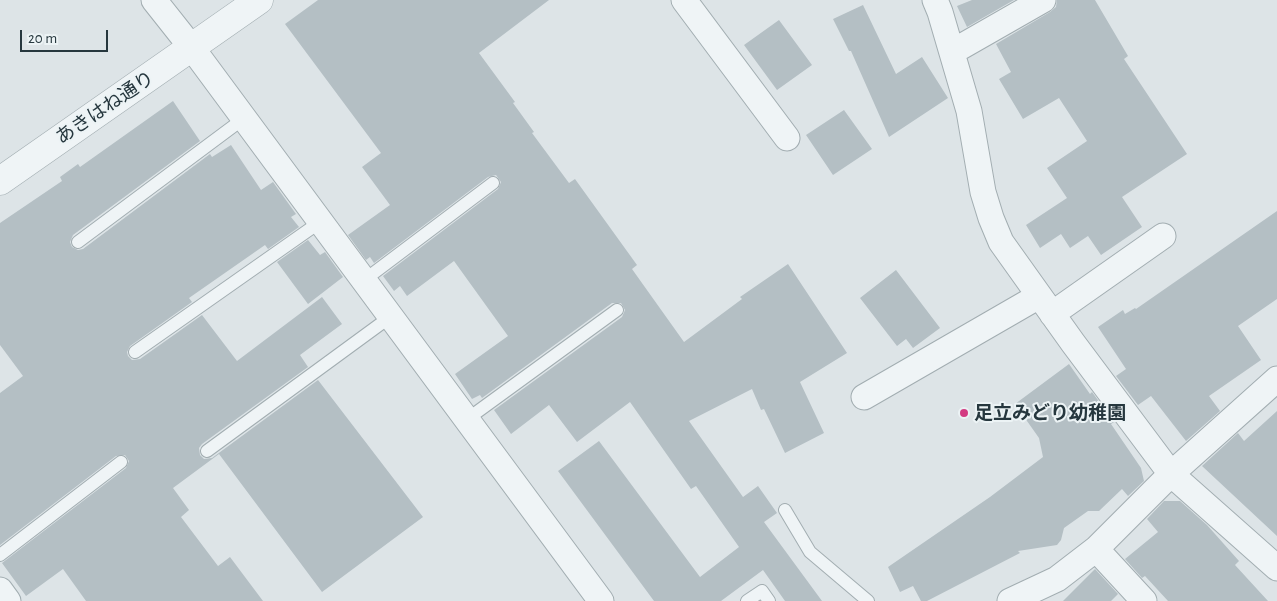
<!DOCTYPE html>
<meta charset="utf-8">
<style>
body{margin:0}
#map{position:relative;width:1277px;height:601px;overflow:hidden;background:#dde4e7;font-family:"Alegreya Sans",sans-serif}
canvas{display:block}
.scale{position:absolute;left:20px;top:30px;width:88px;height:22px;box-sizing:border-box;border:2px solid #26373e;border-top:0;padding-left:6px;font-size:15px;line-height:18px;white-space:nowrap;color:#26373e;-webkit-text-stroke:4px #ecf3f5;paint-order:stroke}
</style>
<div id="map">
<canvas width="1277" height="601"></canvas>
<div class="scale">20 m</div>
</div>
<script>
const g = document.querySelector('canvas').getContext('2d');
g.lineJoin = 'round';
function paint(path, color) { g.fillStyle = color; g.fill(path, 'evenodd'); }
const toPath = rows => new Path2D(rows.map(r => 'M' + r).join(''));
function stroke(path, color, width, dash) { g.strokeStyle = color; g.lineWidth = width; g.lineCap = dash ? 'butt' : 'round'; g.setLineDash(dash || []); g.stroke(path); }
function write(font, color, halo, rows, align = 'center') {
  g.font = font + ' "Alegreya Sans","Noto Sans JP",sans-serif'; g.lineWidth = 4; g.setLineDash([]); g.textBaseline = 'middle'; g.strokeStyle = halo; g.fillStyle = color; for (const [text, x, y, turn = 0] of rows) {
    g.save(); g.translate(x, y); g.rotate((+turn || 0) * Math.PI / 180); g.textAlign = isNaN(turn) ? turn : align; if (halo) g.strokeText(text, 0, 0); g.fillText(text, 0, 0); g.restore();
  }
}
paint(toPath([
 [318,0,549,0,479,53,515,102,513,103,534,132,532,133,569,183,575,179,637,265,632,269,684,342,742,299,740,297,788,264,847,353,800,382,824,433,785,453,764,409,761,410,752,389,689,421,743,497,758,486,777,513,764,522,822,601,785,601,763,570,721,601,654,601,558,471,599,441,700,577,739,547,696,486,691,489,630,402,577,442,549,405,511,434,494,410,622,317,625,310,621,303,612,303,482,398,480,395,472,399,455,374,508,336,454,261,407,296,400,286,394,291,383,276,498,189,501,182,496,175,488,177,374,263,370,257,366,260,348,235,390,205,362,167,381,153,285,24],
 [972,0,1014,0,967,27,957,6],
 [1057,0,1095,0,1128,56,1124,59,1187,154,1122,197,1142,227,1101,255,1088,236,1070,248,1061,234,1040,248,1026,225,1067,198,1047,168,1087,141,1059,98,1023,119,999,79,1011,72,996,44,1050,12,1056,7],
 [863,5,896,74,922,57,948,98,889,137,851,51,849,51,833,19],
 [779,20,812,65,777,90,744,45],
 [173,101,200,141,73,235,70,242,72,247,78,250,83,249,210,154,212,157,231,145,261,190,273,182,296,214,291,217,299,227,268,249,265,245,189,298,192,302,130,346,127,352,128,356,132,360,140,359,202,315,237,361,322,297,342,324,300,355,308,367,202,444,199,448,200,455,204,459,212,458,318,380,423,517,322,592,219,454,173,488,189,510,181,517,218,566,230,557,263,601,86,601,63,569,26,596,2,563,126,468,129,461,125,455,116,456,0,545,0,393,23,376,0,345,0,223,62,181,60,177,78,164,80,167],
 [844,110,872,149,833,175,806,135],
 [1277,211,1277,299,1238,326,1261,360,1209,396,1220,411,1186,441,1151,396,1138,405,1116,376,1126,369,1098,327,1123,310,1125,314,1135,308,1136,309],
 [308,240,320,255,325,252,343,277,308,304,277,262],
 [896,270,940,328,913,348,906,339,897,346,860,298],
 [1069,364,1090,394,1092,392,1114,422,1111,424,1141,468,1144,481,1128,496,1122,489,1099,511,1088,511,1064,528,1061,540,1057,545,1018,551,1020,553,927,601,921,601,913,586,900,592,888,567,990,497,1043,457,1039,438,1015,404],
 [1277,411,1277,536,1202,466,1238,433,1244,441],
 [1164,501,1180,501,1207,525,1239,561,1235,565,1268,601,1168,601,1145,576,1142,578,1125,559,1158,532,1147,519],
 [1095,569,1118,594,1111,601,1063,601]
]), '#b4bfc4');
const service = toPath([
 [78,242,243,119],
 [363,281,493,183],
 [135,352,320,222],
 [466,420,617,310],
 [207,451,390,317],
 [785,510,810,552,868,601],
 [0,555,121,462],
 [747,601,762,591,769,601]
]);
const minor = toPath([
 [154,0,192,48,601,601],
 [684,0,787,138],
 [935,0,940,12,969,111,983,192,991,218,1001,242,1073,343,1171,474,1277,568],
 [952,52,1043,0],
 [1052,314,1163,236],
 [864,397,1039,296],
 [1096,549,1144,601],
 [0,590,8,601],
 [1010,601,1057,579,1096,549,1171,474,1277,379]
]);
const tertiary = toPath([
 [0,181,259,0]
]);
stroke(service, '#a2adb1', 14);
stroke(minor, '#a2adb1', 27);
stroke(tertiary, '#a2adb1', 29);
stroke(service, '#eff4f6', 12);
stroke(minor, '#eff4f6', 25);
stroke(tertiary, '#eff4f6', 28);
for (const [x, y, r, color] of [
 [964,413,5,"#d33b82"]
]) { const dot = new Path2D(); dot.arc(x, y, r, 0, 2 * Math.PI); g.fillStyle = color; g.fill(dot); stroke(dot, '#ecf3f5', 2); }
write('19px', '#26373e', '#ecf3f5', [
 ["あきはね通り",105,108,-34]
]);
write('bold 19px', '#26373e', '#ecf3f5', [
 ["足立みどり幼稚園",974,413]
], 'left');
</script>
